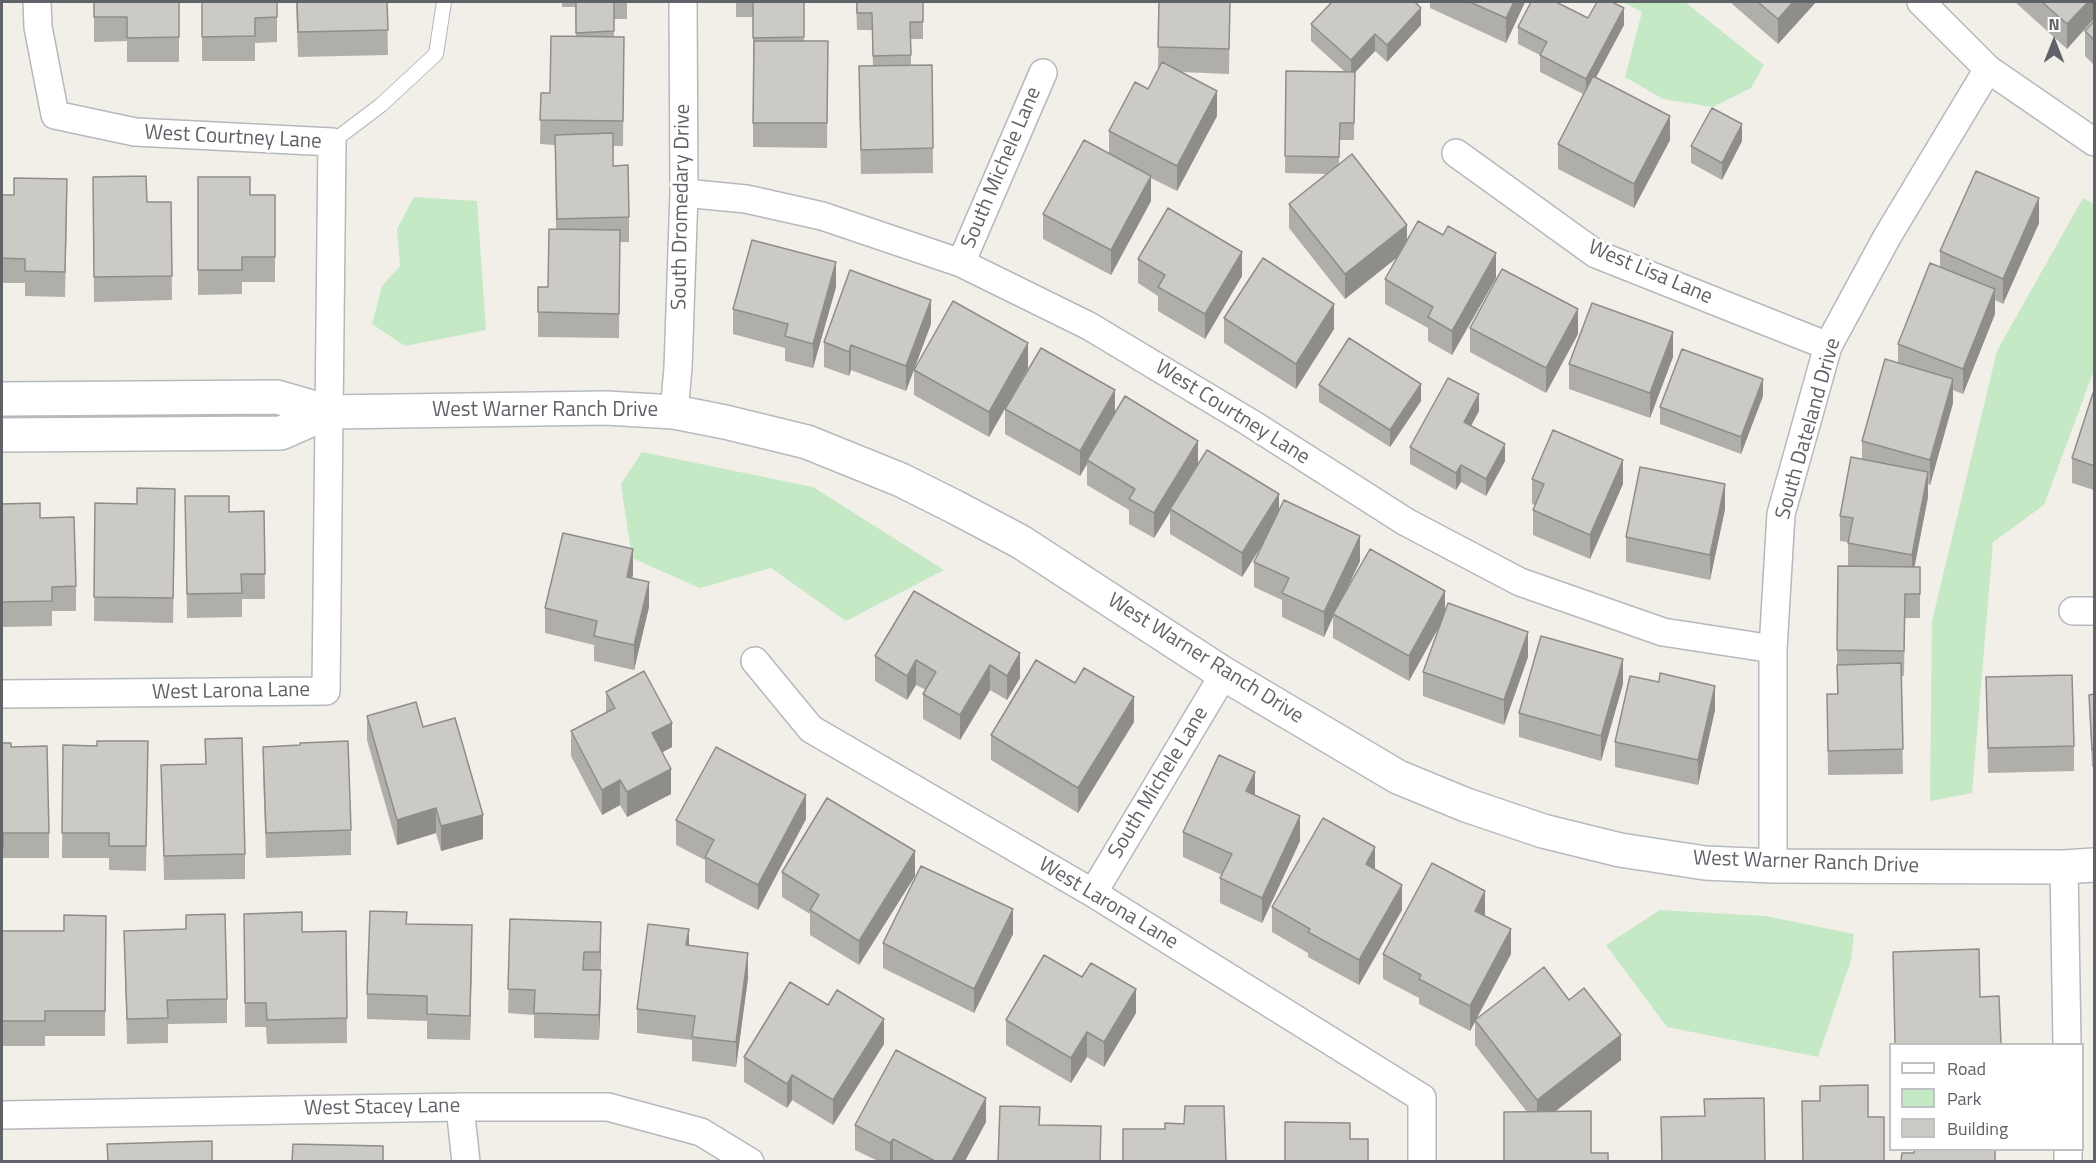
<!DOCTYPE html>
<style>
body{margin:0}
#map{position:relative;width:2096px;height:1163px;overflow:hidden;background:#f1efe8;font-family:"Titillium Web",sans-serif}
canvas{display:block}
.frame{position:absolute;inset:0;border:3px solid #5f6368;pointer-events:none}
.legend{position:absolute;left:1889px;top:1043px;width:195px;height:108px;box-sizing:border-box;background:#fff;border:2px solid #bfc1c3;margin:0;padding:8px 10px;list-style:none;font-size:18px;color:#5f6368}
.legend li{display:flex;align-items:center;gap:12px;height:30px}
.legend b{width:30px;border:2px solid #bfc1c3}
.north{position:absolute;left:2024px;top:12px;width:60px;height:60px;-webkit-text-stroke:4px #fff;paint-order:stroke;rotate:0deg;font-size:16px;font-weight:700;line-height:24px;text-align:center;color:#5f6368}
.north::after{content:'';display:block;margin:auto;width:21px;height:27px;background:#5f6368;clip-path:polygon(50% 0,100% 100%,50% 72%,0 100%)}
</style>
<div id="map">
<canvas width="2096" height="1163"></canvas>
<div class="frame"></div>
<ul class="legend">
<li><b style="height:8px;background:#fff"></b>Road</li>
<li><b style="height:16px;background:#c5e8c5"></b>Park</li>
<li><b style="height:16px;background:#cccac5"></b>Building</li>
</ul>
<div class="north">N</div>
</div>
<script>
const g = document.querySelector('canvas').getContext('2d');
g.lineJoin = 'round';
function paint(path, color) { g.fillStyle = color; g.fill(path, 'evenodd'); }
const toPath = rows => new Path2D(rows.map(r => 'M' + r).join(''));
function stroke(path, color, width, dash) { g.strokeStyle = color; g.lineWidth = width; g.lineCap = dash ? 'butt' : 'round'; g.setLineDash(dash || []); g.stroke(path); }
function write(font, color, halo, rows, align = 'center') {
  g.font = font + ' "Titillium Web",sans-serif'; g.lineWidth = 6; g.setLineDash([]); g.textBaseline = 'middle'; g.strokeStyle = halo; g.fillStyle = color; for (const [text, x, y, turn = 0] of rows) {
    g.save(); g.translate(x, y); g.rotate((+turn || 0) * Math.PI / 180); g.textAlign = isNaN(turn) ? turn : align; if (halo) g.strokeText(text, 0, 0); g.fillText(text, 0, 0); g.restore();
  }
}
paint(toPath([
 [1623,2,1685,2,1764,65,1751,88,1713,107,1663,99,1625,77,1642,12],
 [414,197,477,201,486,330,405,346,372,324,382,286,400,266,397,229],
 [2083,198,2094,204,2094,370,2044,505,1993,542,1972,793,1930,801,1932,621,1997,351],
 [642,452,813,487,944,570,846,621,771,568,700,588,632,558,621,484],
 [1660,910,1765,916,1854,934,1851,960,1818,1057,1667,1027,1606,945]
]), '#c5e8c5');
const lane = toPath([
 [332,142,381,105,436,54,444,2]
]);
const street = toPath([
 [1921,2,1988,69,2094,142],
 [1456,153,1596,254,1828,346],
 [684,193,746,199,822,216,961,263,1089,326,1249,422,1406,522,1520,582,1663,632,1773,649],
 [961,263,1043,73],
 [674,412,678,368,684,193,683,2],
 [2073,611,2094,611],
 [755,661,811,729,1093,893,1422,1098,1422,1162],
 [2,694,326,691,332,142,135,132,55,115,38,27,37,2],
 [1773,866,1773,649,1781,514,1828,346,1887,237,1988,69],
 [2064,867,2067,1044],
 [1093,893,1224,674],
 [460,1107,466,1162],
 [2,1115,460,1107,608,1107,701,1132,750,1162],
 [2068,1150,2068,1162]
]);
const secondary = toPath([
 [2,399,277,397,329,412,606,408,674,412,725,422,807,442,901,480,955,507,1021,542,1224,674,1398,777,1466,805,1543,831,1620,850,1705,863,1773,866,2064,867,2094,865],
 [2,435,281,433,329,412]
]);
stroke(lane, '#b5b8bc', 16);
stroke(street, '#b5b8bc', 30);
stroke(secondary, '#b6babf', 36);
stroke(lane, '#fff', 14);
stroke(street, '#fff', 27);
stroke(secondary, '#fff', 33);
paint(toPath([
 [94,2,179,2,179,62,127,62,127,41,94,42],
 [202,2,277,2,277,42,255,43,255,61,202,61],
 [296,2,387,2,388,55,298,57],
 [562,2,627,2,627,19,614,19,614,37,624,37,623,146,613,146,613,166,629,217,629,242,620,242,619,338,538,337,538,287,548,287,556,229,555,145,540,144,541,93,550,93,576,36,575,7,562,7],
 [736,2,804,2,804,41,828,41,827,148,753,147,753,17,736,17],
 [856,2,923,2,923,39,911,39,911,65,932,65,933,173,861,174,859,91,873,66,872,30,857,30],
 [1159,2,1230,2,1229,74,1182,72,1217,116,1177,191,1151,178,1151,201,1111,275,1043,239,1043,214,1109,153,1109,131,1148,89,1158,71],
 [1430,2,1525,2,1506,43,1430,8],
 [1730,2,1816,2,1778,44],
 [2015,2,2094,2,2067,49],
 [1588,18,1624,25,1596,77,1670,140,1634,208,1558,169,1558,144,1583,94,1540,72,1540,55,1518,44,1518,27],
 [2094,21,2094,65,2085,56,2085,31],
 [1311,24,1421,25,1387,62,1375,51,1355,72,1354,140,1340,140,1339,164,1407,239,1496,278,1452,355,1428,341,1428,328,1385,304,1385,279,1397,258,1345,299,1289,228,1289,204,1326,174,1285,173,1286,71,1345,72,1311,41],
 [1742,141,1722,180,1691,163,1691,146],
 [93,177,147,202,171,202,172,300,94,302],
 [198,177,250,195,275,195,275,282,242,282,242,294,198,295],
 [2,195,67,204,65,297,25,296,25,283,2,283],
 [2039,223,2003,304,1995,300,1995,314,1963,394,1953,390,1953,403,1930,485,1928,484,1928,497,1914,567,1920,567,1920,618,1905,618,1904,676,1901,676,1903,774,1828,775,1827,694,1837,694,1837,650,1848,566,1848,542,1840,541,1840,516,1862,459,1862,441,1898,363,1898,344,1940,268,1940,251],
 [1138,259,1242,276,1205,339,1158,311,1158,296,1138,283],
 [836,287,813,368,785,361,785,348,733,334,733,309],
 [1224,318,1334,329,1296,389,1224,343],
 [931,324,906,391,851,370,849,376,824,367,824,342],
 [1470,328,1578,334,1546,393,1470,352],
 [1673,357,1650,418,1569,389,1569,364],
 [1028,368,989,437,914,395,914,370],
 [1319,385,1421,401,1390,447,1319,402],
 [2094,394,2094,490,2072,483,2072,458],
 [1763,396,1741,454,1660,424,1660,407],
 [1005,409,1115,413,1198,463,1279,510,1360,561,1344,595,1445,610,1528,657,1504,725,1423,696,1423,672,1439,627,1409,681,1333,638,1333,617,1324,637,1282,617,1282,600,1254,587,1254,562,1262,545,1242,577,1170,534,1170,512,1154,538,1129,524,1129,510,1087,485,1087,464,1080,476,1005,434],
 [1479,411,1471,425,1505,461,1486,496,1461,482,1456,490,1410,464,1410,447],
 [1532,479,1623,484,1590,559,1533,535,1533,510,1535,505,1532,504],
 [185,496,229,512,264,511,265,599,242,599,242,617,187,618],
 [95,503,175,514,173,623,94,621],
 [2,504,40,518,76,586,76,611,52,611,52,626,2,627],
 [1725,509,1710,580,1626,562,1626,537],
 [633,574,632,578,649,607,634,670,594,661,594,645,545,633,545,608],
 [914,591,1020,678,1007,700,990,690,960,740,923,719,923,694,926,690,916,685,907,700,875,681,875,656],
 [1986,677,2074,746,2074,771,1988,773],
 [1075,683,1134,722,1078,813,991,760,991,735],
 [1623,684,1601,761,1519,737,1519,713],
 [606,692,672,747,662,752,671,794,627,817,620,805,602,815,571,756,571,731,606,713],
 [2094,694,2094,767,2092,767,2089,695],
 [1715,710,1698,785,1615,767,1615,742],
 [367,716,423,727,483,839,441,851,436,833,397,845,367,740],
 [205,739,245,854,245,879,164,880,161,765,205,764],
 [148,741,146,871,109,870,109,858,62,858,63,745,97,746],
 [2,743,11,747,49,833,49,858,3,858,3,872,2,872],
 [263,747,351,830,351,855,266,858,263,771],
 [1255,795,1300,841,1262,923,1220,903,1220,878,1222,875,1183,857,1183,832],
 [806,819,758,910,705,882,705,860,676,845,676,820],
 [1375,870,1402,910,1359,985,1308,957,1308,953,1272,932,1272,907],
 [782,872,915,876,859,965,810,935,810,914,782,897],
 [244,914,302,932,346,931,347,1043,267,1044,266,1027,245,1027],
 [106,916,105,1036,45,1036,45,1046,2,1046,2,931,64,931],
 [1485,916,1511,954,1476,1019,1569,1000,1621,1060,1555,1112,1504,1161,1527,1112,1475,1045,1475,1022,1470,1031,1419,1004,1419,998,1383,979,1383,954],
 [510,919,601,947,599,1040,534,1038,534,1015,508,1013],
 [407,924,472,950,470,1040,427,1039,427,1021,367,1019,367,994],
 [124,931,227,999,227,1023,168,1024,168,1043,127,1044],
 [1013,934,974,1013,883,968,883,943],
 [689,946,748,978,736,1067,692,1061,692,1040,637,1033,637,1009],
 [1082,977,1136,1013,1104,1067,1087,1057,1071,1083,1006,1045,1006,1020],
 [828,1005,884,1044,833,1125,792,1100,787,1108,744,1082,744,1057],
 [986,1122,965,1161,878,1161,855,1150,855,1125]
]), '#afaea9');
paint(toPath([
 [1514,2,1525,2,1506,43,1506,18],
 [1793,2,1816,2,1778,44,1778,19],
 [2088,2,2094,2,2094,19,2067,49,2067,24],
 [1421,8,1421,25,1387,62,1387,45],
 [1624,8,1624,25,1586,96,1586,79],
 [1375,34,1375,51,1351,77,1351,60],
 [1217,91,1217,116,1177,191,1177,166],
 [1670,116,1670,140,1634,208,1634,184],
 [1742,124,1742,141,1722,180,1722,163],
 [1151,176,1151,201,1111,275,1111,250],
 [2039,198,2039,223,2003,304,2003,279],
 [1407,225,1407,249,1345,299,1345,274],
 [1242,252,1242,276,1205,339,1205,314],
 [1496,253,1496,278,1452,355,1452,331],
 [836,262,836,287,813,368,813,344],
 [1995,289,1995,314,1963,394,1963,369],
 [931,300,931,324,906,391,906,366],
 [1334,304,1334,329,1296,389,1296,364],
 [1578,309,1578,334,1546,393,1546,368],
 [1673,332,1673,357,1650,418,1650,393],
 [1028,343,1028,368,989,437,989,412],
 [851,345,851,370,849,376,849,352],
 [1763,379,1763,396,1741,454,1741,437],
 [1953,379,1953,403,1930,485,1930,460],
 [1421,384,1421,401,1390,447,1390,430],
 [1115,390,1115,415,1087,460,1087,464,1080,476,1080,451],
 [1479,394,1479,411,1464,439,1464,422],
 [1198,441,1198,466,1170,509,1170,512,1154,538,1154,513],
 [1505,444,1505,461,1486,496,1486,479],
 [1623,460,1623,484,1590,559,1590,535],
 [1461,465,1461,482,1456,490,1456,473],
 [1928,472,1928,497,1912,580,1912,555],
 [1725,484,1725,509,1710,580,1710,555],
 [1279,494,1279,518,1242,577,1242,553],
 [1360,536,1360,561,1335,614,1333,614,1333,617,1324,637,1324,612],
 [633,549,633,574,627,601,627,577],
 [649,582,649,607,634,670,634,645],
 [1445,591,1445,616,1409,681,1409,656],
 [1528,632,1528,657,1504,725,1504,700],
 [1020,653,1020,678,1007,700,1007,676],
 [1623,659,1623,684,1601,761,1601,736],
 [916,660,916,685,907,700,907,676],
 [990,665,990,690,960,740,960,715],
 [1715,686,1715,710,1698,785,1698,760],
 [1134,697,1134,722,1078,813,1078,788],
 [672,723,672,747,652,758,652,733],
 [671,769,671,794,627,817,627,792],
 [1255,772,1255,797,1246,791],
 [620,780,620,805,602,815,602,790],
 [806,795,806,819,758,910,758,885],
 [436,808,436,833,397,845,397,820],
 [483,815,483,839,441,851,441,826],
 [1300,816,1300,841,1262,923,1262,898],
 [1375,847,1375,872,1366,864],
 [915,851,915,876,859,965,859,941],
 [1402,885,1402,910,1359,985,1359,960],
 [1485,891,1485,916,1475,911],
 [1013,909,1013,934,974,1013,974,989],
 [601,922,601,947,600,976,600,952],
 [472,925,472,950,470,1040,470,1016],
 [689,929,689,954,686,945],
 [1511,929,1511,954,1470,1031,1470,1006],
 [748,953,748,978,736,1067,736,1042],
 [601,970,601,995,599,1040,599,1015],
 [1136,989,1136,1013,1104,1067,1104,1042],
 [884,1019,884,1044,833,1125,833,1100],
 [1087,1032,1087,1057,1071,1083,1071,1058],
 [1621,1035,1621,1060,1537,1125,1537,1100],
 [792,1075,792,1100,787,1108,787,1084],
 [986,1098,986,1122,965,1161,952,1161],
 [893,1139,893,1161,890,1161,890,1143]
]), '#8f8d8a');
const building = toPath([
 [94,2,179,2,179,37,127,38,127,17,94,17,94,2],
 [202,2,277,2,277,17,255,18,255,36,202,37,202,2],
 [297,2,387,2,388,30,298,32,297,2],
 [576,2,627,2,614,2,614,31,576,33,576,2],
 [753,2,804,2,804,37,753,38,753,2],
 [857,2,923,2,923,22,910,22,911,55,873,56,872,13,857,13,857,2],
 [1159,2,1230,2,1229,49,1158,47,1159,2],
 [1332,2,1415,2,1421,8,1387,45,1375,34,1351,60,1311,24,1332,2],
 [1470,2,1514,2,1506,18,1470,2],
 [1531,2,1556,2,1588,18,1597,2,1612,2,1624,8,1586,79,1540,55,1547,42,1518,27,1531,2],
 [1758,2,1793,2,1778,19,1758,2],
 [2042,2,2088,2,2067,24,2042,2],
 [2094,21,2094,40,2085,31,2094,21],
 [551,36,624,37,623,121,540,120,541,93,550,93,551,36],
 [754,41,828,41,827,123,753,123,754,41],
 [1162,62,1217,91,1177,166,1109,131,1135,82,1148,89,1162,62],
 [932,65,933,148,861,150,859,66,932,65],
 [1286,71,1355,72,1354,123,1340,123,1339,157,1285,156,1286,71],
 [1593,76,1670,116,1634,184,1558,144,1593,76],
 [1712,108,1742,124,1722,163,1691,146,1712,108],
 [613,133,613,166,628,165,629,217,557,219,555,135,613,133],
 [1084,140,1151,176,1111,250,1043,214,1084,140],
 [1352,154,1407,225,1345,274,1289,204,1352,154],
 [1976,171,2039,198,2003,279,1940,251,1976,171],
 [146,176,147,202,171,202,172,276,94,277,93,177,146,176],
 [198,177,250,177,250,195,275,195,275,257,242,257,242,270,198,270,198,177],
 [14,178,67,179,65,272,25,271,25,259,2,258,2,195,14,195,14,178],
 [1168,208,1242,252,1205,314,1158,287,1165,275,1138,259,1168,208],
 [1418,221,1443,235,1448,226,1496,253,1452,331,1428,317,1433,307,1385,279,1418,221],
 [549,229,620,230,619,314,538,312,538,287,548,287,549,229],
 [752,240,836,262,813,344,785,336,788,324,733,309,752,240],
 [1263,258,1334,304,1296,364,1224,318,1263,258],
 [1930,263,1995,289,1963,369,1898,344,1930,263],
 [1502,269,1578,309,1546,368,1470,328,1502,269],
 [850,270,931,300,906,366,851,345,849,352,824,342,850,270],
 [953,301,1028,343,989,412,914,370,953,301],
 [1592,303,1673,332,1650,393,1569,364,1592,303],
 [1349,338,1421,384,1390,430,1319,385,1349,338],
 [1041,348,1115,390,1080,451,1005,409,1041,348],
 [1682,349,1763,379,1741,437,1660,407,1682,349],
 [1885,359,1953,379,1930,460,1862,441,1885,359],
 [1448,378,1479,394,1464,422,1505,444,1486,479,1461,465,1456,473,1410,447,1448,378],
 [2093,393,2094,394,2094,466,2072,458,2093,393],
 [1125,396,1198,441,1154,513,1129,499,1135,489,1087,460,1125,396],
 [1553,430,1623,460,1590,535,1533,510,1544,484,1532,479,1553,430],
 [1207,450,1279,494,1242,553,1170,509,1207,450],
 [1851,457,1928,472,1912,555,1848,543,1853,518,1840,516,1851,457],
 [1640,467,1725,484,1710,555,1626,537,1640,467],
 [137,488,175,489,173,598,94,597,95,503,137,504,137,488],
 [185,496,229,496,229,512,264,511,265,574,241,574,242,593,187,594,185,496],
 [1284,500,1360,536,1324,612,1282,593,1289,578,1254,562,1284,500],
 [40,503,40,518,74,517,76,586,52,587,52,601,2,602,2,504,40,503],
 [563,533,633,549,627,577,649,582,634,645,594,636,597,621,545,608,563,533],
 [1370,549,1445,591,1409,656,1333,614,1370,549],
 [1838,566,1920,567,1920,594,1905,594,1904,651,1837,650,1838,566],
 [914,591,1020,653,1007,676,990,665,960,715,923,694,936,672,916,660,907,676,875,656,914,591],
 [1448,603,1528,632,1504,700,1423,672,1448,603],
 [1541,636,1623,659,1601,736,1519,713,1541,636],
 [1036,660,1075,683,1084,668,1134,697,1078,788,991,735,1036,660],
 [1901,663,1903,749,1828,751,1827,694,1838,694,1837,665,1901,663],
 [644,671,672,723,652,733,671,769,627,792,620,780,602,790,571,731,615,708,606,692,644,671],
 [1660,673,1715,686,1698,760,1615,742,1630,676,1659,682,1660,673],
 [2072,675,2074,746,1988,748,1986,677,2072,675],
 [2094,694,2094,749,2092,750,2089,695,2094,694],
 [416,702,423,727,455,718,483,815,441,826,436,808,397,820,367,716,416,702],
 [242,738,245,854,164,856,161,765,206,764,205,739,242,738],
 [97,741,148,741,146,846,109,846,109,833,62,833,63,745,97,746,97,741],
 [348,741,351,830,266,833,263,747,300,745,300,743,348,741],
 [2,743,11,743,11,747,47,746,49,833,3,833,3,847,2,847,2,743],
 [716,747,806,795,758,885,705,857,714,840,676,820,716,747],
 [1219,755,1255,772,1246,791,1300,816,1262,898,1220,878,1232,854,1183,832,1219,755],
 [827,798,915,851,859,941,810,910,819,895,782,872,827,798],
 [1323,818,1375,847,1366,864,1402,885,1359,960,1308,932,1310,929,1272,907,1323,818],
 [1432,863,1485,891,1475,911,1511,929,1470,1006,1419,979,1421,975,1383,954,1432,863],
 [921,866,1013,909,974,989,883,943,921,866],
 [370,911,407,912,406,924,472,925,470,1016,427,1014,427,996,367,994,370,911],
 [302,912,302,932,346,931,347,1018,267,1020,266,1003,245,1003,244,914,302,912],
 [225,914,227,999,167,1000,168,1018,127,1019,124,931,186,929,186,915,225,914],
 [64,915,106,916,105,1011,45,1011,45,1021,2,1021,2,931,64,931,64,915],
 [510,919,601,922,600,952,584,952,583,970,601,970,599,1015,534,1013,535,990,508,989,510,919],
 [648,924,689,929,686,945,748,953,736,1042,692,1037,695,1016,637,1009,648,924],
 [1979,949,1980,997,1999,996,2001,1044,1895,1044,1893,952,1979,949],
 [1044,955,1082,977,1091,963,1136,989,1104,1042,1087,1032,1071,1058,1006,1020,1044,955],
 [1544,967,1569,1000,1584,988,1621,1035,1537,1100,1475,1020,1544,967],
 [790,982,828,1005,837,990,884,1019,833,1100,792,1075,787,1084,744,1057,790,982],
 [896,1050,986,1098,952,1161,935,1161,893,1139,890,1143,855,1125,896,1050],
 [1868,1085,1868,1117,1884,1117,1884,1161,1803,1161,1802,1101,1820,1101,1820,1086,1868,1085],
 [1764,1098,1765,1161,1662,1161,1661,1117,1705,1116,1704,1099,1764,1098],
 [1000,1106,1040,1107,1039,1125,1101,1126,1100,1161,998,1161,1000,1106],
 [1185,1106,1224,1106,1226,1161,1123,1161,1123,1129,1165,1129,1165,1123,1184,1124,1185,1106],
 [1591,1111,1591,1153,1608,1153,1608,1161,1504,1161,1504,1112,1591,1111],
 [1285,1122,1350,1123,1350,1139,1368,1139,1368,1161,1285,1161,1285,1122],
 [212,1141,212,1161,108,1161,107,1144,212,1141],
 [293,1144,383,1146,383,1161,292,1161,293,1144],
 [1914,1149,1995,1149,1995,1161,1901,1161,1902,1153,1914,1153,1914,1149]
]);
paint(building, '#cccac5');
stroke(building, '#8f8d8a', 1.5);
write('21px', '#5f6368', '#fff', [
 ["West Courtney Lane",233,138,3],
 ["South Michele Lane",1002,168,-67],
 ["South Dromedary Drive",682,207,-89],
 ["West Lisa Lane",1650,273,23],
 ["West Warner Ranch Drive",545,411],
 ["West Courtney Lane",1232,413,32],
 ["South Dateland Drive",1809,429,-74],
 ["West Warner Ranch Drive",1205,659,32],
 ["West Larona Lane",231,692,-1],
 ["South Michele Lane",1159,783,-59],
 ["West Warner Ranch Drive",1806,863,2],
 ["West Larona Lane",1108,904,31],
 ["West Stacey Lane",382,1108,-1]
]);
</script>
